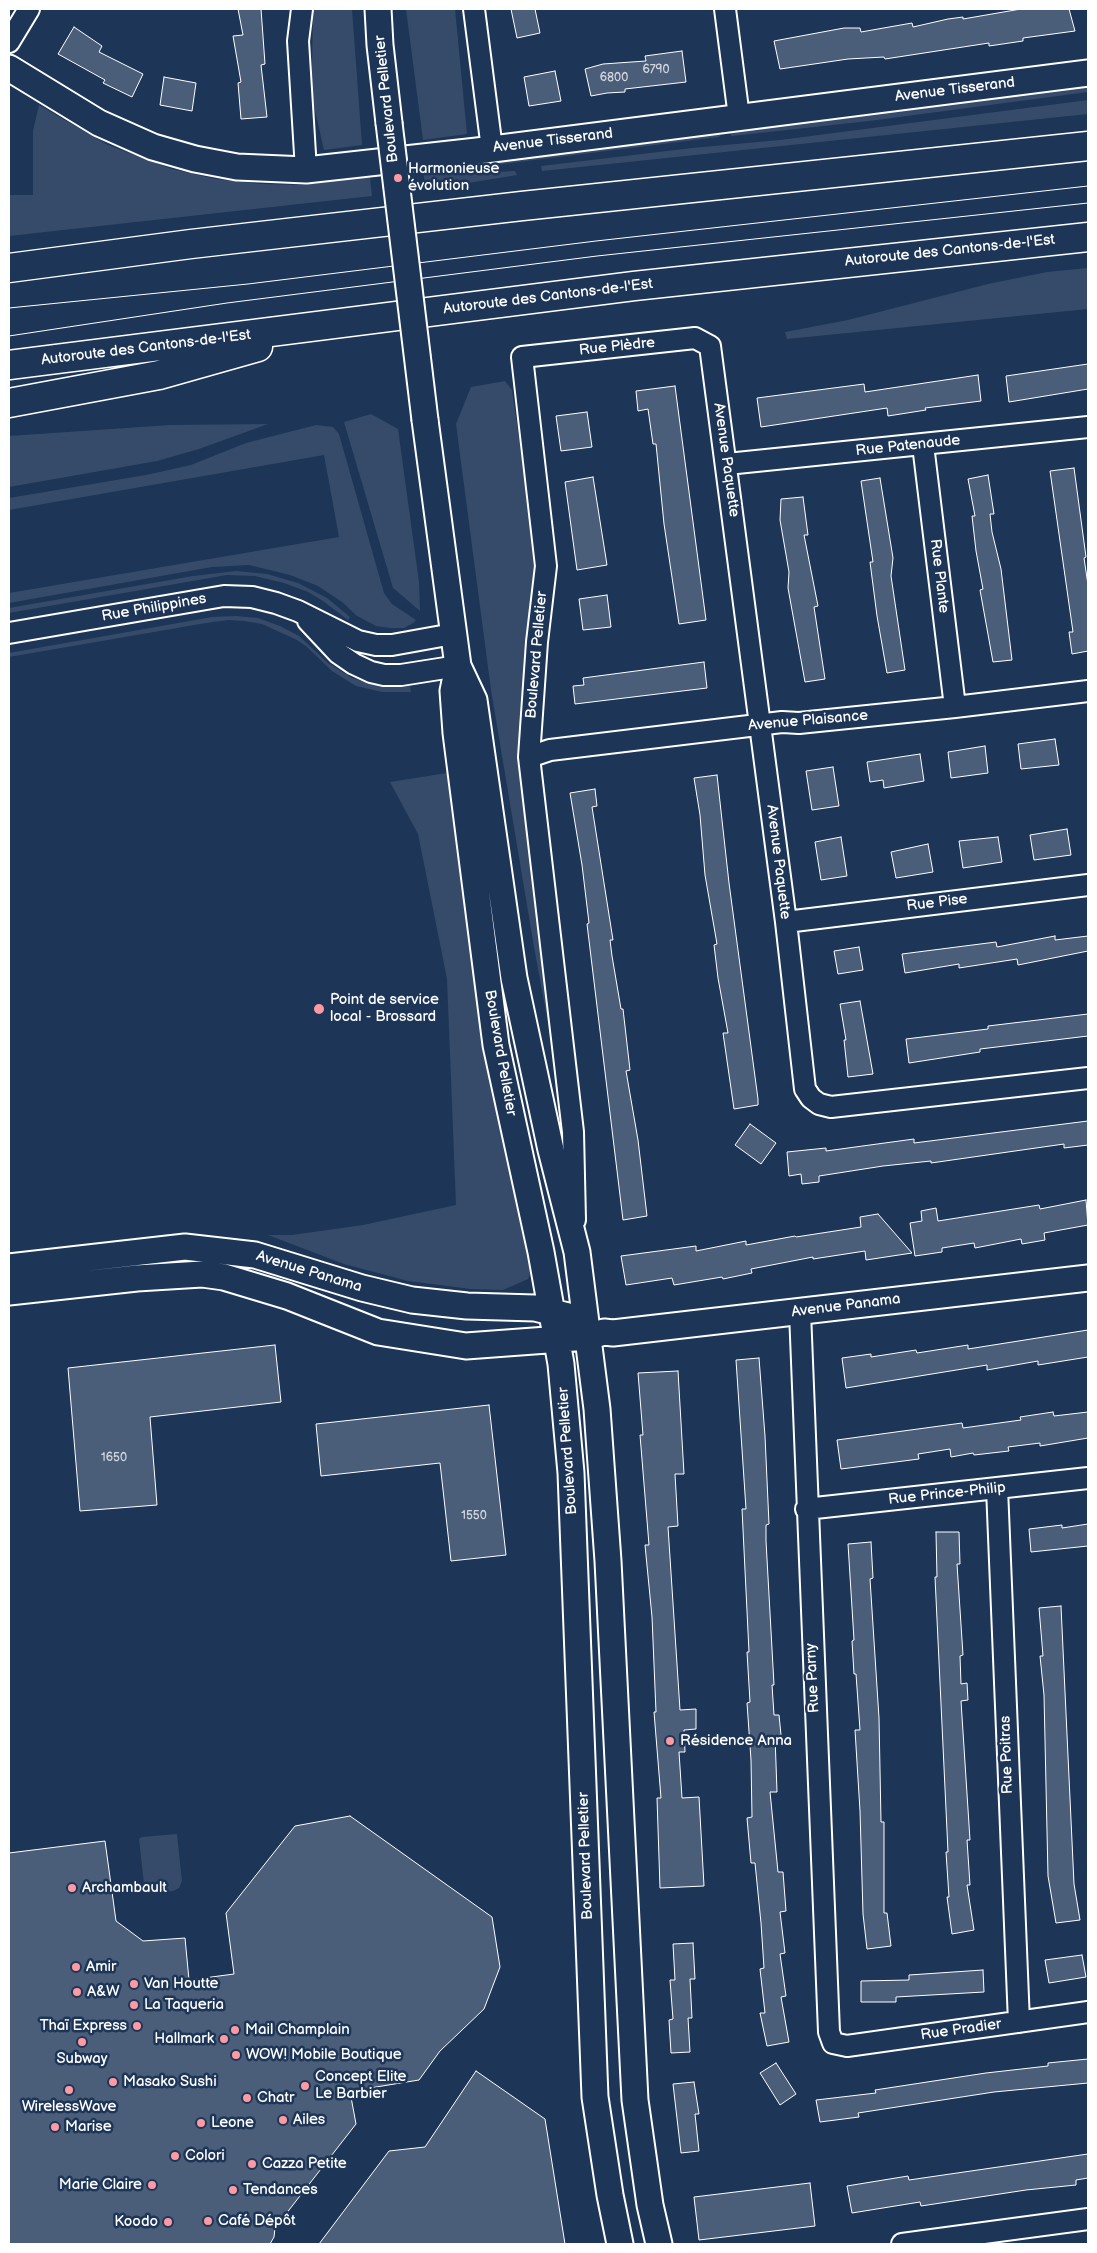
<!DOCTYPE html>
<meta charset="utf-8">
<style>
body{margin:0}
#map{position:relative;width:1097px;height:2253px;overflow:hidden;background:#1d3557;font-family:"Balsamiq Sans",sans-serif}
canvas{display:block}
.frame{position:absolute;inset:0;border:10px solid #fff;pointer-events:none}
</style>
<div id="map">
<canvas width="1097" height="2253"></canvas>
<div class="frame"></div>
</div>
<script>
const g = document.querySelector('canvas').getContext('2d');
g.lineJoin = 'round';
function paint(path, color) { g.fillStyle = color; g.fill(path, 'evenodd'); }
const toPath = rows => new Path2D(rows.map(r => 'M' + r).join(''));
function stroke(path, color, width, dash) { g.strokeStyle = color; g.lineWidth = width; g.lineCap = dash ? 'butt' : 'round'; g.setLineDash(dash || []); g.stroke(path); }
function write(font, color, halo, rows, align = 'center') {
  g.font = font + ' "Balsamiq Sans",sans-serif'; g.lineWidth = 5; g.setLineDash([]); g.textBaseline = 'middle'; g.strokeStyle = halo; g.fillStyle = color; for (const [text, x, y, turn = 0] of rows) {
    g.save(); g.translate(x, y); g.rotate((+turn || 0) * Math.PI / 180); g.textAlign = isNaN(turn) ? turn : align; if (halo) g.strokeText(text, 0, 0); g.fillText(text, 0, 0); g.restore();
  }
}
paint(toPath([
 [313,9,352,9,362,145,324,150,314,106,312,73],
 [406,9,455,9,467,134,423,140],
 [1088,87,1088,92,869,121,732,136,729,132],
 [1088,100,1088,114,542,171,541,166,692,148,780,140],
 [39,105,108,145,172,169,216,179,261,184,302,185,370,177,372,196,9,236,9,195,33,195,33,131],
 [723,132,719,137,494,165,485,163],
 [475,164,483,173,515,171,517,175,426,190,423,171],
 [1088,268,1088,309,787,339,785,332,848,320,988,284,1047,272],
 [505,381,512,390,538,569,519,755,537,922,561,1077,558,1078,534,947,491,690,456,424,471,387],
 [371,414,398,429,419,582,420,611,393,588,344,422],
 [268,424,199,449,157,461,9,487,9,436,170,425],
 [316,425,333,427,339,434,384,593,392,604,416,620,413,623,404,628,390,628,376,626,357,616,342,602,318,586,290,575,249,565,212,567,9,603,9,593,339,537,324,455,9,510,9,498,146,475,191,465,246,443],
 [236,571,267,574,298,583,327,598,350,617,348,620,323,601,308,592,284,583,255,576,227,575,9,613,9,608,193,576],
 [236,616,258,618,280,626,299,636,328,663,352,678,381,687,410,686,411,692,382,692,356,686,332,671,306,646,295,639,262,624,244,621,229,620,206,623,9,657,9,653,212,617],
 [447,773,482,1035,532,1269,528,1279,503,1290,471,1289,408,1281,344,1264,268,1235,292,1235,363,1225,456,1205,447,979,418,834,390,782],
 [177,1834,182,1881,179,1888,173,1891,145,1893,139,1839,142,1837]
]), '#364b69');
const building = toPath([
 [238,9,261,9,265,64,261,65,267,117,241,119,238,83,241,82,233,36,243,35,238,9],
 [511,9,535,9,540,33,517,38,511,9],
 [1021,9,1069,9,1075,31,1023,38,1023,41,989,46,989,43,885,59,884,57,848,59,780,69,774,41,844,28,860,28,861,32,912,23,913,27,948,19,963,17,963,19,1021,9],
 [74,27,102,46,99,52,143,74,132,97,103,83,105,80,58,54,74,27],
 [682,51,686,82,625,89,625,92,607,93,591,96,585,69,603,64,646,61,645,56,682,51],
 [555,71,561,101,529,106,524,77,555,71],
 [164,77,196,83,192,111,160,105,164,77],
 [1088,364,1088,389,1009,402,1006,376,1088,364],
 [978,375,981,401,925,408,926,410,888,416,887,408,761,427,757,398,864,384,865,392,978,375],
 [675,386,706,620,679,624,664,524,656,444,653,444,648,409,638,411,636,391,675,386],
 [587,412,592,447,561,451,556,416,587,412],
 [1074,468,1086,557,1084,558,1088,585,1088,651,1072,654,1069,632,1073,632,1050,471,1074,468],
 [988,475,994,514,990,514,992,532,1001,569,1012,660,993,662,980,590,983,589,976,551,972,516,975,516,968,479,988,475],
 [593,477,607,565,577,570,565,482,593,477],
 [880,478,893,558,891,576,905,670,887,673,877,616,870,562,873,562,861,481,880,478],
 [803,497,808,535,804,535,818,606,814,607,825,679,805,682,788,588,789,572,780,520,781,499,803,497],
 [607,595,611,627,583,630,579,599,607,595],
 [704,662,707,688,575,704,573,686,584,685,583,678,704,662],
 [1055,739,1059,765,1021,769,1018,744,1055,739],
 [985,746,988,773,951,778,948,752,985,746],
 [920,754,924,781,884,788,883,780,870,782,867,762,920,754],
 [833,767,839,806,812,810,806,771,833,767],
 [717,775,729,883,758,1099,758,1105,734,1109,723,1033,728,1033,718,978,714,945,717,944,705,875,700,815,694,778,717,775],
 [595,789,597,806,592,807,613,940,610,940,612,956,621,1009,623,1009,630,1070,626,1071,638,1140,647,1216,623,1220,587,924,589,923,582,865,570,793,595,789],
 [1067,829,1071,855,1034,860,1030,835,1067,829],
 [841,837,847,876,821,880,815,842,841,837],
 [998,837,1002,862,963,868,959,841,998,837],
 [928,844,933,872,896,878,891,852,928,844],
 [1055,936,1055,940,1088,936,1088,951,1018,965,1017,959,959,968,959,964,905,973,902,954,996,942,997,947,1055,936],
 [859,947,863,970,838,974,834,951,859,947],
 [860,1001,873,1074,848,1077,844,1040,846,1040,840,1004,860,1001],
 [1088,1014,1088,1036,980,1049,980,1052,909,1063,906,1039,988,1029,988,1026,1088,1014],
 [1088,1121,1088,1145,1064,1148,1064,1144,931,1163,931,1161,883,1166,819,1176,819,1182,802,1184,801,1174,789,1176,787,1152,826,1148,826,1151,914,1139,914,1143,1088,1121],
 [750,1124,776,1143,761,1164,735,1145,750,1124],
 [1086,1200,1088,1225,1044,1233,1045,1240,1022,1244,1021,1239,975,1248,974,1243,942,1248,942,1252,915,1256,910,1223,922,1221,921,1211,936,1208,938,1221,1039,1205,1040,1209,1086,1200],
 [878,1214,912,1253,866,1260,865,1251,813,1259,813,1257,751,1269,752,1273,723,1279,722,1277,674,1285,672,1278,626,1285,621,1256,696,1246,696,1251,746,1241,746,1245,795,1236,796,1237,861,1227,860,1217,878,1214],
 [1088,1330,1088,1357,1038,1365,1038,1361,987,1370,987,1365,846,1388,842,1358,871,1354,871,1357,916,1350,917,1353,968,1345,968,1349,1088,1330],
 [275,1345,281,1402,150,1417,157,1505,80,1511,68,1368,275,1345],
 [759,1358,765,1436,769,1524,766,1525,766,1541,774,1685,772,1685,774,1715,779,1715,781,1735,775,1736,777,1792,770,1792,778,1872,783,1872,786,1911,780,1912,785,1953,780,1954,786,1996,781,1997,789,2042,767,2046,760,2013,765,2013,760,1969,764,1968,761,1923,755,1863,751,1863,747,1818,752,1817,751,1760,747,1703,750,1702,747,1652,749,1652,742,1509,746,1509,736,1360,759,1358],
 [678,1371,684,1474,675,1474,678,1526,668,1527,680,1710,696,1709,696,1729,684,1730,685,1752,679,1752,682,1798,699,1797,704,1886,660,1888,657,1798,661,1798,654,1712,656,1712,652,1617,645,1545,649,1545,640,1435,643,1435,638,1373,678,1371],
 [489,1405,506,1555,451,1561,440,1463,321,1476,316,1424,489,1405],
 [1053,1412,1054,1416,1088,1412,1088,1438,1040,1446,1040,1443,1008,1447,1009,1451,974,1455,973,1453,951,1457,950,1449,918,1454,919,1459,841,1469,837,1440,962,1423,963,1428,1021,1420,1020,1417,1053,1412],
 [1088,1524,1088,1546,1031,1552,1029,1529,1062,1525,1062,1528,1088,1524],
 [936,1532,959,1532,960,1564,957,1564,963,1655,960,1656,961,1684,967,1683,968,1700,961,1701,970,1840,967,1840,970,1885,967,1885,974,1930,952,1934,947,1897,949,1897,946,1852,948,1852,935,1577,937,1577,936,1532],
 [871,1542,873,1578,870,1579,879,1718,881,1822,884,1822,884,1913,887,1913,891,1946,867,1949,863,1914,860,1811,855,1730,860,1730,856,1674,854,1674,852,1641,854,1640,848,1544,871,1542],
 [1061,1606,1074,1884,1080,1920,1056,1923,1048,1876,1044,1695,1040,1656,1043,1656,1039,1608,1061,1606],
 [350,1816,492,1917,500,1967,484,2009,440,2051,419,2080,370,2088,351,2097,356,2124,275,2228,274,2237,270,2244,9,2244,9,1853,105,1841,116,1921,143,1941,185,1938,189,1980,234,1974,226,1913,295,1826,350,1816],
 [693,1943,695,1979,690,1979,692,2018,688,2018,690,2052,671,2053,669,2020,673,2019,670,1980,675,1980,673,1944,693,1943],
 [1082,1955,1086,1977,1049,1983,1045,1960,1082,1955],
 [983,1970,984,1992,896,1997,896,2002,861,2002,861,1981,909,1980,909,1975,983,1970],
 [1088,2059,1088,2083,994,2092,858,2113,859,2117,820,2122,816,2100,876,2093,875,2090,986,2073,1048,2066,1048,2063,1088,2059],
 [776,2063,796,2094,780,2105,760,2073,776,2063],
 [476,2071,545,2119,565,2244,319,2244,389,2151,425,2147,476,2071],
 [694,2082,699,2114,695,2114,699,2151,681,2153,673,2084,694,2082],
 [1088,2154,1088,2178,1076,2180,1076,2185,1026,2190,921,2206,920,2202,852,2213,847,2186,908,2176,909,2180,1088,2154],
 [810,2183,815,2226,699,2240,694,2197,810,2183]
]);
paint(building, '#4a5d79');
stroke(building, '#fff', 1);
const minor = toPath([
 [302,9,298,41,306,170],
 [474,9,492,149],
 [725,9,739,117],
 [9,42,29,9],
 [923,445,955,707],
 [727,464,1088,427],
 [308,621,338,653,354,664,371,672,384,675,401,675,458,666],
 [9,633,224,596,252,597,276,603,298,611,358,641,376,645,392,645,453,634],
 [529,757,550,750,782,722,799,723,955,707,1088,691],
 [786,922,1088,885],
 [575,1220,573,1132,529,757,537,642,546,566,522,357,695,338,710,346,786,922,805,1089,811,1098,819,1104,831,1107,1088,1078],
 [800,1312,829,2032,833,2043,847,2046,1088,2012],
 [997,1488,1019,2022],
 [806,1509,1088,1478],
 [902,2244,1088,2219]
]);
const tertiary = toPath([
 [378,9,380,45,389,123],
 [9,68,99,123,153,147,195,159,237,167,306,170,477,151,1088,73],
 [425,420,458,666,474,700,514,978,551,1150,577,1252,597,1409,608,1561,635,2100,650,2205,659,2244],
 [458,666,453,691,456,733,496,1045,541,1252,561,1364,571,1473,595,2097,610,2195,620,2244],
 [9,1267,185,1247,255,1255,362,1288,412,1300,467,1306,535,1308,568,1316],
 [9,1292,137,1278,202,1274,224,1277,287,1296,378,1332,466,1346,588,1337,604,1332,613,1333,1088,1278]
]);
const motorway = toPath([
 [9,268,191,244,522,206,1088,146],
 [9,365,634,286,1088,237],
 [9,403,159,375,258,347]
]);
stroke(minor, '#fff', 24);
stroke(tertiary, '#fff', 29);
stroke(motorway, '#fff', 31);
stroke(minor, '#1d3557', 20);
stroke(tertiary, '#1d3557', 25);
stroke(motorway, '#1d3557', 28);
stroke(toPath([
 [9,308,248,284,596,241,1088,186],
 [9,336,227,303,597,256,1088,203]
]), '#fff', 1);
const tertiaryBridge = toPath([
 [389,123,425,420]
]);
stroke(tertiaryBridge, '#fff', 29, []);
stroke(tertiaryBridge, '#1d3557', 25);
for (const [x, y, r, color] of [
 [398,178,5,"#ff9aa2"],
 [319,1009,6,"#ff9aa2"],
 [670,1741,5,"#ff9aa2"],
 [72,1888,5,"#ff9aa2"],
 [76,1967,5,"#ff9aa2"],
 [134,1984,5,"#ff9aa2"],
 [77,1992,5,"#ff9aa2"],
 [134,2005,5,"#ff9aa2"],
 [137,2026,5,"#ff9aa2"],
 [235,2030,5,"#ff9aa2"],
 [224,2039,5,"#ff9aa2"],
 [82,2042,5,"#ff9aa2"],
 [236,2055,5,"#ff9aa2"],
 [113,2082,5,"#ff9aa2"],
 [305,2086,5,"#ff9aa2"],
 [69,2090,5,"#ff9aa2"],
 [247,2098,5,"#ff9aa2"],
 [283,2120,5,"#ff9aa2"],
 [201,2123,5,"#ff9aa2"],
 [55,2127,5,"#ff9aa2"],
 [175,2156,5,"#ff9aa2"],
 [252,2164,5,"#ff9aa2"],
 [152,2185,5,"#ff9aa2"],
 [233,2190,5,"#ff9aa2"],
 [208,2221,5,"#ff9aa2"],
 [168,2222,5,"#ff9aa2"]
]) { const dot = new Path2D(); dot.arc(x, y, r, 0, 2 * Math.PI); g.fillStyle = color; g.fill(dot); stroke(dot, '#1d3557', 2); }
write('12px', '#d2d6de', null, [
 ["6790",656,70],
 ["6800",614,78],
 ["1650",114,1458],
 ["1550",474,1516]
]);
write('15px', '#fff', '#1d3557', [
 ["Avenue Tisserand",955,90,-7],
 ["Boulevard Pelletier",387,99,-96],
 ["Avenue Tisserand",553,141,-7],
 ["Autoroute des Cantons-de-l'Est",950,251,-6],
 ["Autoroute des Cantons-de-l'Est",548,297,-7],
 ["Rue Plèdre",617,347,-6],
 ["Autoroute des Cantons-de-l'Est",146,348,-7],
 ["Rue Patenaude",908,446,-6],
 ["Avenue Paquette",726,460,82],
 ["Rue Plante",939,576,83],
 ["Rue Philippines",154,608,-10],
 ["Boulevard Pelletier",537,655,-85],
 ["Avenue Plaisance",808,721,-5],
 ["Avenue Paquette",778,862,83],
 ["Rue Pise",937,903,-7],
 ["Boulevard Pelletier",500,1053,80],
 ["Avenue Panama",309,1272,17],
 ["Avenue Panama",846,1306,-7],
 ["Boulevard Pelletier",568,1451,-94],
 ["Rue Prince-Philip",947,1494,-6],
 ["Rue Parny",813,1678,-93],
 ["Rue Poitras",1007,1755,-92],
 ["Boulevard Pelletier",586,1856,-92],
 ["Rue Pradier",961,2030,-8]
]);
write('15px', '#fff', '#1d3557', [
 ["Harmonieuse",408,169],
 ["évolution",408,186],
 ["Point de service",330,1000],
 ["local - Brossard",330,1017],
 ["Résidence Anna",680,1741],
 ["Archambault",82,1888],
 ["Amir",86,1967],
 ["Van Houtte",144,1984],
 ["A&W",87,1992],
 ["La Taqueria",144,2005],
 ["Thaï Express",127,2026,"right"],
 ["Mail Champlain",245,2030],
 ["Hallmark",214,2039,"right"],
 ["WOW! Mobile Boutique",246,2055],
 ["Subway",82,2059,"center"],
 ["Concept Elite",315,2077],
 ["Le Barbier",315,2094],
 ["Masako Sushi",123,2082],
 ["Chatr",257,2098],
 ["WirelessWave",69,2107,"center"],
 ["Ailes",293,2120],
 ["Leone",211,2123],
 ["Marise",65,2127],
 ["Colori",185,2156],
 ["Cazza Petite",262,2164],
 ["Marie Claire",142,2185,"right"],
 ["Tendances",243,2190],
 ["Café Dépôt",218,2221],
 ["Koodo",158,2222,"right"]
], 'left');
</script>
